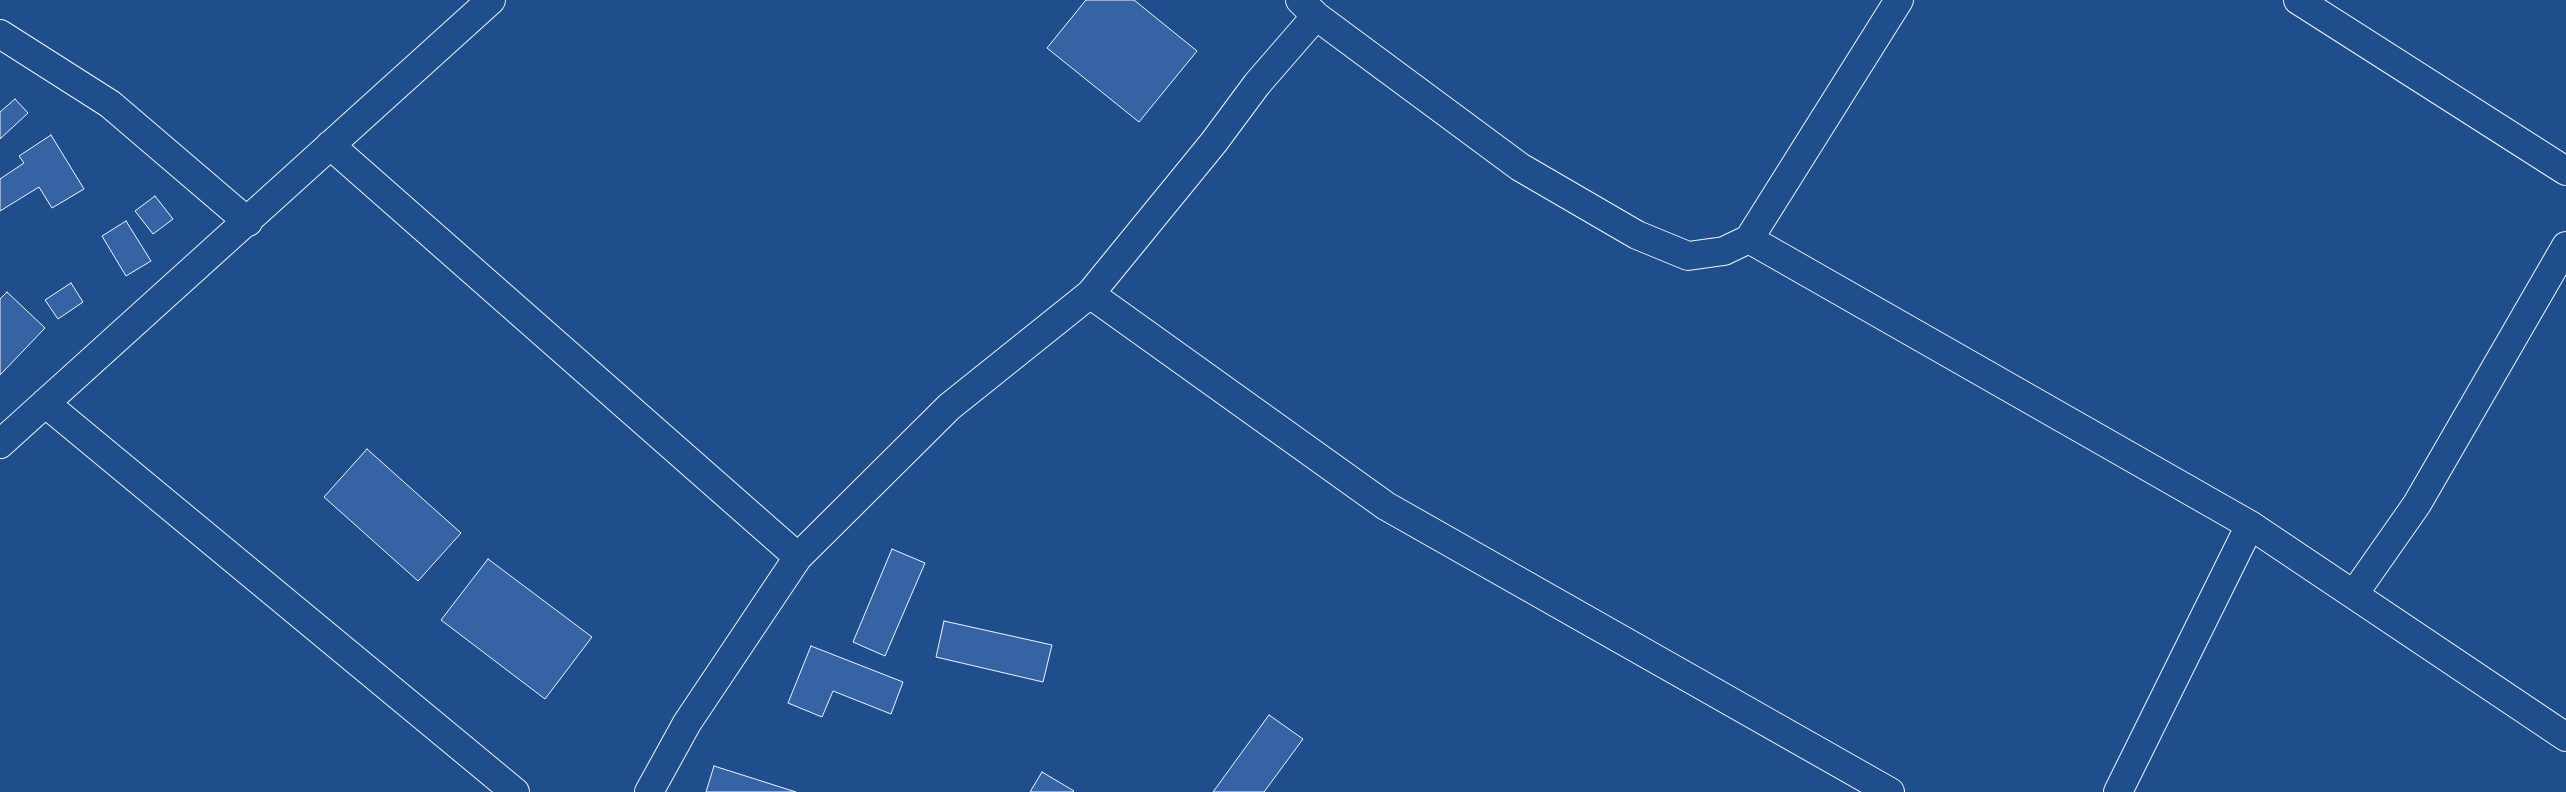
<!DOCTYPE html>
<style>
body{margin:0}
canvas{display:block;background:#1f4e8c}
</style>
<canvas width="2566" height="792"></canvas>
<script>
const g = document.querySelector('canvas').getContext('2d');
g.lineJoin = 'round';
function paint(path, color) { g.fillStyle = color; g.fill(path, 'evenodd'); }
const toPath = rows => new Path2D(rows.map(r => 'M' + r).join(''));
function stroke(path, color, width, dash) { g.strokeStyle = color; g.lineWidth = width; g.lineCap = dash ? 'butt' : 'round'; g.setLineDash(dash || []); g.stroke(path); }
const building = toPath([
 [1086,0,1134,0,1197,51,1139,122,1047,48,1086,0],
 [15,99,28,113,0,139,0,112,15,99],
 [51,135,84,189,52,208,39,187,0,211,0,179,24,163,19,156,51,135],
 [155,196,173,219,153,234,135,211,155,196],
 [126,221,151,261,126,276,102,236,126,221],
 [71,283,83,302,58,319,45,300,71,283],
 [7,292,45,328,0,375,0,299,7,292],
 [367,449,461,533,418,581,324,497,367,449],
 [892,549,925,563,885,656,853,642,892,549],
 [488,559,592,637,545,699,441,620,488,559],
 [944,621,1052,645,1043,682,936,657,944,621],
 [811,646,903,682,891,714,833,691,822,717,788,703,811,646],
 [1269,715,1303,739,1264,792,1213,792,1269,715],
 [714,766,796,792,706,792,714,766],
 [1042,772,1074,791,1073,792,1030,792,1042,772]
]);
paint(building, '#3563a3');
stroke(building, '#f2f6ff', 1);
const minor = toPath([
 [1300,0,1316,16,1520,167,1637,235,1688,256,1724,251,1749,239,1899,0],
 [2298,0,2566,171],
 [0,34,110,104,248,222],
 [330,145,798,557],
 [1749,239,2250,525,2566,737],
 [1090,294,1386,506,1890,792],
 [45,403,515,792],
 [0,444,491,0],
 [2354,594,2417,504,2566,246],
 [649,792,687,723,798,557,949,407,1090,294,1214,142,1257,84,1316,16],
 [2118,792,2250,525]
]);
stroke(minor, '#f2f6ff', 30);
stroke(minor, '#1f4e8c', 28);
</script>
